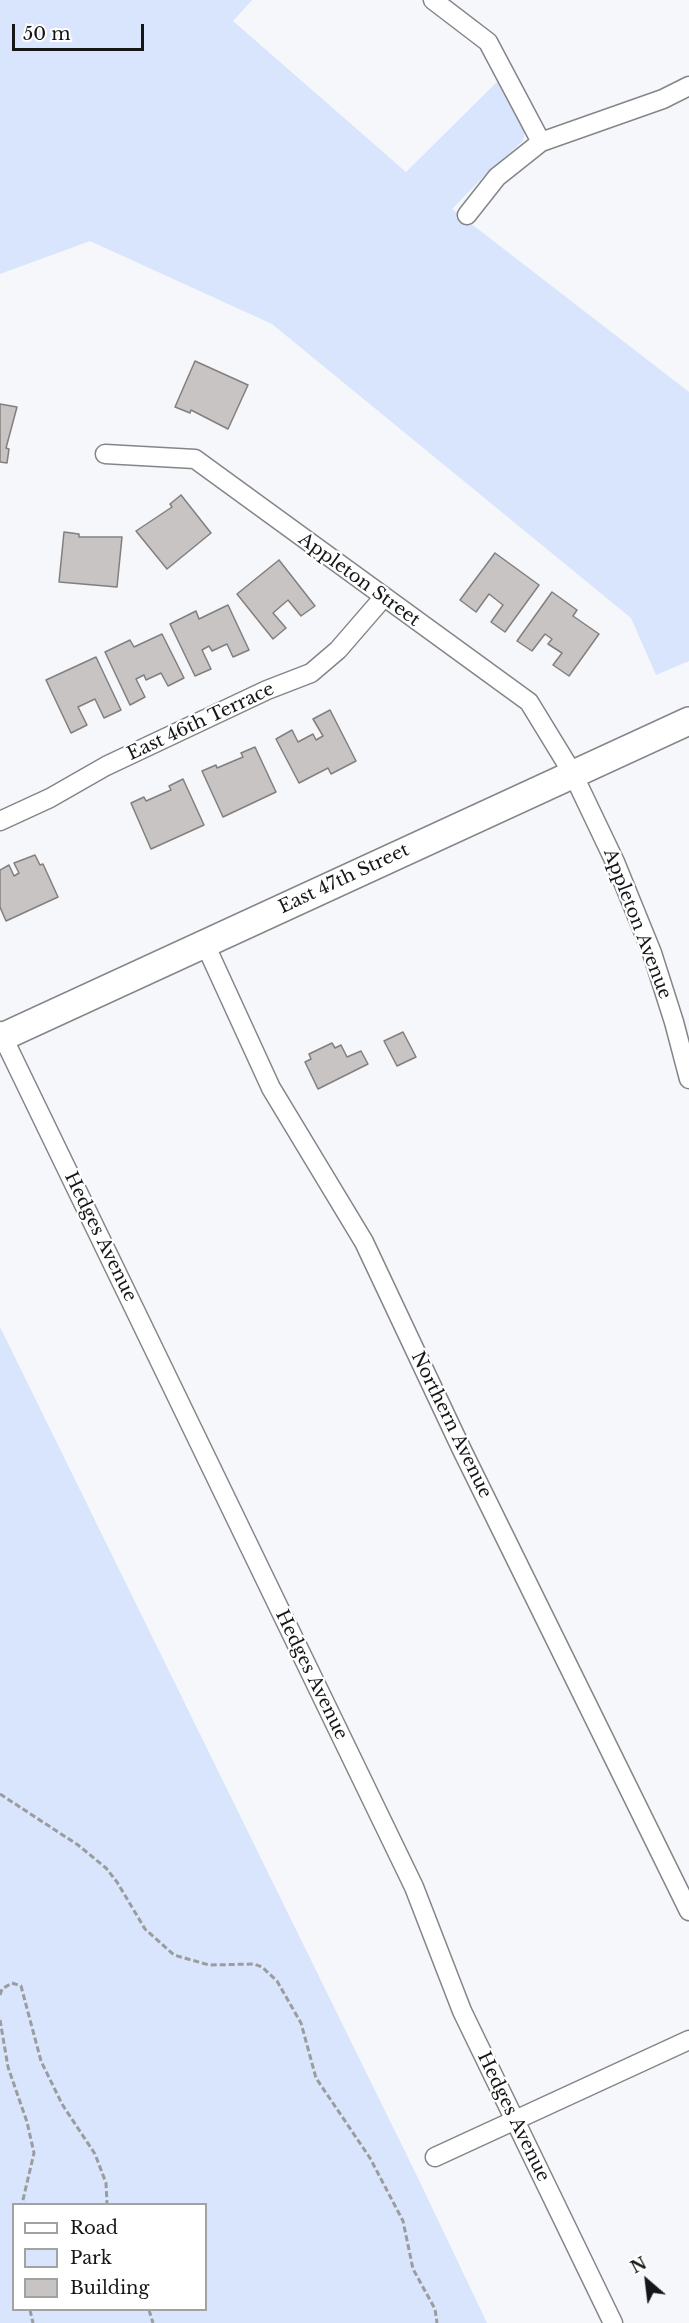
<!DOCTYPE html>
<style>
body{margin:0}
#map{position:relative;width:689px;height:2323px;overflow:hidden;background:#f5f7fa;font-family:"Libre Baskerville",serif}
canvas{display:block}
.legend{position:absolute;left:12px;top:2203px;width:195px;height:108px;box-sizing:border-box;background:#fff;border:2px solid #a1a2a2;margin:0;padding:8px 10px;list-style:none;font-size:18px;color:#151617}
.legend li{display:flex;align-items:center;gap:12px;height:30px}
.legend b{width:30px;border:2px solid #a1a2a2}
.north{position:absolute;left:617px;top:2251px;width:60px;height:60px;-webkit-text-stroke:4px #fff;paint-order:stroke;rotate:332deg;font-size:16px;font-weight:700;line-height:24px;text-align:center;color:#151617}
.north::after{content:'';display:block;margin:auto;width:21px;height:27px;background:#151617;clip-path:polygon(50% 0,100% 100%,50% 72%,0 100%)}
.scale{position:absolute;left:12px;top:24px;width:132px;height:27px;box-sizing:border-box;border:3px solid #151617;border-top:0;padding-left:8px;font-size:18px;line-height:21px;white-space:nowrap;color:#151617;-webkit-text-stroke:4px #fff;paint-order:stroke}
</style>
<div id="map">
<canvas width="689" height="2323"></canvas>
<ul class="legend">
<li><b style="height:8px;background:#fff"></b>Road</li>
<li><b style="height:16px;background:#d9e5fc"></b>Park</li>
<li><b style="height:16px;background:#c8c4c3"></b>Building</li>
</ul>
<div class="north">N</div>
<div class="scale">50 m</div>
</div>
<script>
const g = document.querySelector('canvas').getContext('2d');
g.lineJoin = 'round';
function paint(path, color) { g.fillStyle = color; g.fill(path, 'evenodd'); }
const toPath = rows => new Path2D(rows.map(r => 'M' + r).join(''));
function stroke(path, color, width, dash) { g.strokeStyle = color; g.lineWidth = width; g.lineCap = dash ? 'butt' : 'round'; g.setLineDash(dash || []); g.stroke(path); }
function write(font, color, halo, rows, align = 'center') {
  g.font = font + ' "Libre Baskerville",serif'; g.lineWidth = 4.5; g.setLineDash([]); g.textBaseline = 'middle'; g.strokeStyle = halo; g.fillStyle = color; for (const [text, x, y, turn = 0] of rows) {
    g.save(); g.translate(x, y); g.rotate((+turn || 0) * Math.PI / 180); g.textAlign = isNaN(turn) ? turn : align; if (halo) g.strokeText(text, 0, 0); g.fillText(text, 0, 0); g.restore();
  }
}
paint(toPath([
 [0,0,252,0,233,21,406,172,498,81,525,133,523,141,489,171,452,209,689,392,689,661,656,675,631,618,272,324,90,241,0,274],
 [0,1327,417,2176,487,2323,0,2323],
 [14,2204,206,2204,206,2310,14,2310]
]), '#d9e5fc');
const building = toPath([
 [195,361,248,385,228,429,191,410,190,413,175,407,195,361],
 [0,404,17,407,6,448,9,449,7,463,0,462,0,404],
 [181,495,211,533,167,569,136,531,172,507,170,504,181,495],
 [64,532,79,534,79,537,122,537,117,587,59,582,64,532],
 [495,553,539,585,505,632,491,622,503,605,489,594,476,612,460,600,495,553],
 [279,560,315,606,301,616,288,600,273,613,286,628,273,639,237,594,279,560],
 [552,592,577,610,573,616,599,634,569,676,553,665,562,653,548,644,552,639,545,634,532,651,517,641,552,592],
 [228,605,249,650,233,657,227,644,212,651,209,646,202,650,211,669,195,676,170,624,196,611,199,619,228,605],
 [162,634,184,678,168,686,161,673,146,680,144,675,136,679,145,697,130,705,105,652,130,640,134,647,162,634],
 [96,657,121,710,104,718,95,699,78,707,87,725,71,733,46,680,96,657],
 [330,710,356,761,331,774,328,768,299,783,276,739,292,730,298,742,313,734,316,740,323,736,313,719,330,710],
 [255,747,276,792,223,817,202,771,216,765,217,768,243,757,241,753,255,747],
 [183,779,204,825,151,849,131,803,144,797,146,801,171,790,169,786,183,779],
 [35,855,40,865,43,864,58,897,6,921,0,907,0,870,9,865,14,876,19,873,14,863,35,855],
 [403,1032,416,1057,397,1066,384,1041,403,1032],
 [332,1043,335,1048,341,1045,347,1057,361,1051,368,1064,318,1089,305,1062,311,1059,309,1054,332,1043]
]);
paint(building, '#c8c4c3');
stroke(building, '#837f7e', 1.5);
const minor = toPath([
 [433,0,488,42,541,142],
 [467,215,497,177,541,142,663,99,689,86],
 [105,454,195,459,529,702,573,774,615,862,652,953,674,1022,689,1079],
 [0,821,50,798,106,766,267,690,311,673,338,650,383,598],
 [205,944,271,1088,364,1242,462,1450,689,1911],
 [0,1031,414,1887,462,2011,613,2323],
 [435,2157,689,2040]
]);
const secondary = toPath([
 [0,1038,689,721]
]);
stroke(minor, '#848588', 21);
stroke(secondary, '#848588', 30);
stroke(toPath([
 [0,1794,78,1845,106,1868,117,1882,145,1929,174,1955,209,1965,254,1964,262,1967,277,1981,301,2023,316,2078,370,2158,403,2221,413,2269,435,2309,437,2323],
 [0,1995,2,1989,12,1983,21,1986,41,2061,62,2104,95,2154,106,2183,107,2204],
 [0,2020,8,2067,27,2122,34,2153,22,2204],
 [30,2310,33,2323],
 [149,2310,153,2323]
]), '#9a9c9e', 3, [6, 3]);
stroke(minor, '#fff', 18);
stroke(secondary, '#fff', 27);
write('18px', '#151617', '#fff', [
 ["Appleton Street",359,580,36],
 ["East 46th Terrace",201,722,-25],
 ["East 47th Street",344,879,-25],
 ["Appleton Avenue",637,924,69],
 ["Hedges Avenue",100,1237,64],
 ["Northern Avenue",451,1425,64],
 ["Hedges Avenue",311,1675,64],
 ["Hedges Avenue",513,2117,64]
]);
</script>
